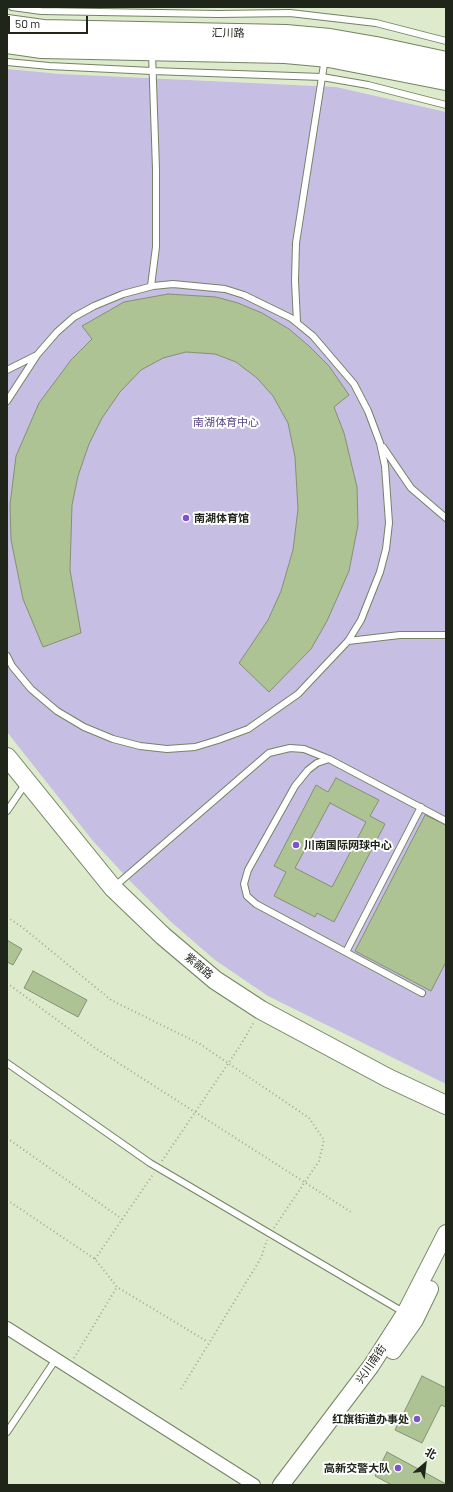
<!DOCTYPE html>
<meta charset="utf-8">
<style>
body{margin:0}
#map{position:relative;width:453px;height:1492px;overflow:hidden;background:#ddebcc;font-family:Barlow,"Noto Sans SC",sans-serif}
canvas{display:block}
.frame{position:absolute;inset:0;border:8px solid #20251a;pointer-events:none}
.north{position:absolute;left:405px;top:1444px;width:40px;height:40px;-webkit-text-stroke:3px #fff;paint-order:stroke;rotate:28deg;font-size:11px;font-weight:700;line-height:16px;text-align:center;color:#20251a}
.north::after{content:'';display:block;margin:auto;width:14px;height:18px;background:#20251a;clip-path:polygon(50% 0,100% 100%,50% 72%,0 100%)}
.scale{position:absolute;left:8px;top:16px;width:80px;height:18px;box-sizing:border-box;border:2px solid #20251a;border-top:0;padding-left:5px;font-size:12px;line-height:14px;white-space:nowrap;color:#20251a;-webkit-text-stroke:3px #fff;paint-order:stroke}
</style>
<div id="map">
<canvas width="453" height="1492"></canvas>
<div class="frame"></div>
<div class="north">北</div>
<div class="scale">50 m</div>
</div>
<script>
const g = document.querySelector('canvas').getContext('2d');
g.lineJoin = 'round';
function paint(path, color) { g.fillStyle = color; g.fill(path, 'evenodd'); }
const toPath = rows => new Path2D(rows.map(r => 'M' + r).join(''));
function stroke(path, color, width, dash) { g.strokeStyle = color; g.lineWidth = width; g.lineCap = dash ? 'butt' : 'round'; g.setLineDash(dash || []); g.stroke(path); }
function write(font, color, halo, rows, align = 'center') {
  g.font = font + ' Barlow,"Noto Sans SC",sans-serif'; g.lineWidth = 4; g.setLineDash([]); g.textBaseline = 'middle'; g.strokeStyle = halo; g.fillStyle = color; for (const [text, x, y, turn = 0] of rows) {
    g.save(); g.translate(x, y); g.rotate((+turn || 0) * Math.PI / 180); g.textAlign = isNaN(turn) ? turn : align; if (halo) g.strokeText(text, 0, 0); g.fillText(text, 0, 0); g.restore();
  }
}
paint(toPath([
 [7,69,60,74,336,87,446,112,446,1084,268,996,215,960,170,921,131,882,93,841,7,732]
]), '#c7bee4');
const building = toPath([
 [168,294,216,297,238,303,262,313,289,329,309,346,329,366,349,395,334,407,344,433,357,487,358,525,349,571,327,621,311,649,269,692,239,663,268,620,281,591,293,550,298,509,295,457,288,423,273,396,257,378,236,362,215,354,186,352,163,358,141,370,120,392,102,418,89,444,78,476,72,505,70,570,81,633,43,647,23,599,11,540,10,505,16,456,39,403,71,360,92,339,82,326,124,302,168,294],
 [336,778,379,800,370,816,385,824,334,922,317,913,315,917,274,896,286,872,274,866,316,785,328,792,336,778],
 [330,803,366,822,332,887,295,868,330,803],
 [425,815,446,825,446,962,431,991,355,951,425,815],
 [7,940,22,949,13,965,7,962,7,940],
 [33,971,87,1000,78,1017,24,988,33,971],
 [422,1376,446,1388,446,1407,441,1405,422,1443,395,1430,422,1376],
 [387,1452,446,1484,446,1485,392,1485,375,1476,387,1452]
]);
paint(building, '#adc393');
stroke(building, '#849174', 1);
const service = toPath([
 [12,7,41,11,218,14,290,13,376,23,446,41],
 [7,62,49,66,152,71,322,77,368,85,446,105],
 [151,286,156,247,156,169,152,53],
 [297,322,295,281,296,243,325,58],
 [7,370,35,356],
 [7,401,37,355,57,332,74,317,94,306,123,294,153,286,173,284,225,289,244,295,291,318,313,336,354,384,368,411,380,443,385,466,389,523,386,549,380,572,361,620,348,641,298,694,248,729,218,740,195,747,167,749,140,746,113,739,84,727,57,711,31,689,12,666,7,656],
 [383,447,411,488,446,518],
 [348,641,400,635,446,635],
 [329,759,317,763,308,770,295,786,248,870,244,884,247,896,256,904,422,993],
 [7,811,26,783],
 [114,887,269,753,290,748,304,749,329,759,446,821],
 [346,952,421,807],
 [7,1063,150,1163,405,1313],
 [7,1432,56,1359]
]);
const minor = toPath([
 [7,1328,254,1485]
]);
const tertiary = toPath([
 [393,1351,415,1320,430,1289],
 [281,1485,371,1366,405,1313,446,1233]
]);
const secondary = toPath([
 [7,757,113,888,163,936,215,980,261,1010,388,1078,446,1105]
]);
const primary = toPath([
 [7,25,43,30,286,35,330,39,376,47,446,62],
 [7,43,42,48,285,53,329,57,446,80]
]);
stroke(service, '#758265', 8);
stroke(minor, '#758265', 14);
stroke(tertiary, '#758265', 18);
stroke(secondary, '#758265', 20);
stroke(primary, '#758265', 22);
stroke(toPath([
 [7,917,22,927,111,1000,200,1044,309,1118,324,1140,319,1161,274,1228],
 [7,983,95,1048,351,1212],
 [7,1138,122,1219],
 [162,1161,240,1046,254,1022],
 [7,1200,95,1259,117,1287,208,1342],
 [95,1259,154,1173],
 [74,1358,117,1287],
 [181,1389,261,1258,267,1240]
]), '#a0ab93', 2, [1, 3]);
stroke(service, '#fff', 6);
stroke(minor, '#fff', 12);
stroke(tertiary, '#fff', 16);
stroke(secondary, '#fff', 18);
stroke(primary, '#fff', 20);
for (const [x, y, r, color] of [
 [186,518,4,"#7e53cc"],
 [296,845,4,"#7e53cc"],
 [417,1419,4,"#7e53cc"],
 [398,1468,4,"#7e53cc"]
]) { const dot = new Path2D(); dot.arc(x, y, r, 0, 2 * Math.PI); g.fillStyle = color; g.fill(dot); stroke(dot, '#fff', 1.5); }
write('11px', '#20251a', '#fff', [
 ["汇川路",228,33,1],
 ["紫薇路",199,966,40],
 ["兴川南街",371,1364,-55]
]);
write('11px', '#5a4785', '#fff', [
 ["南湖体育中心",226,422]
]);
write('bold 11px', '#20251a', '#fff', [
 ["南湖体育馆",194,518],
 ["川南国际网球中心",304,845],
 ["红旗街道办事处",409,1419,"right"],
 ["高新交警大队",390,1468,"right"]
], 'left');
</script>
